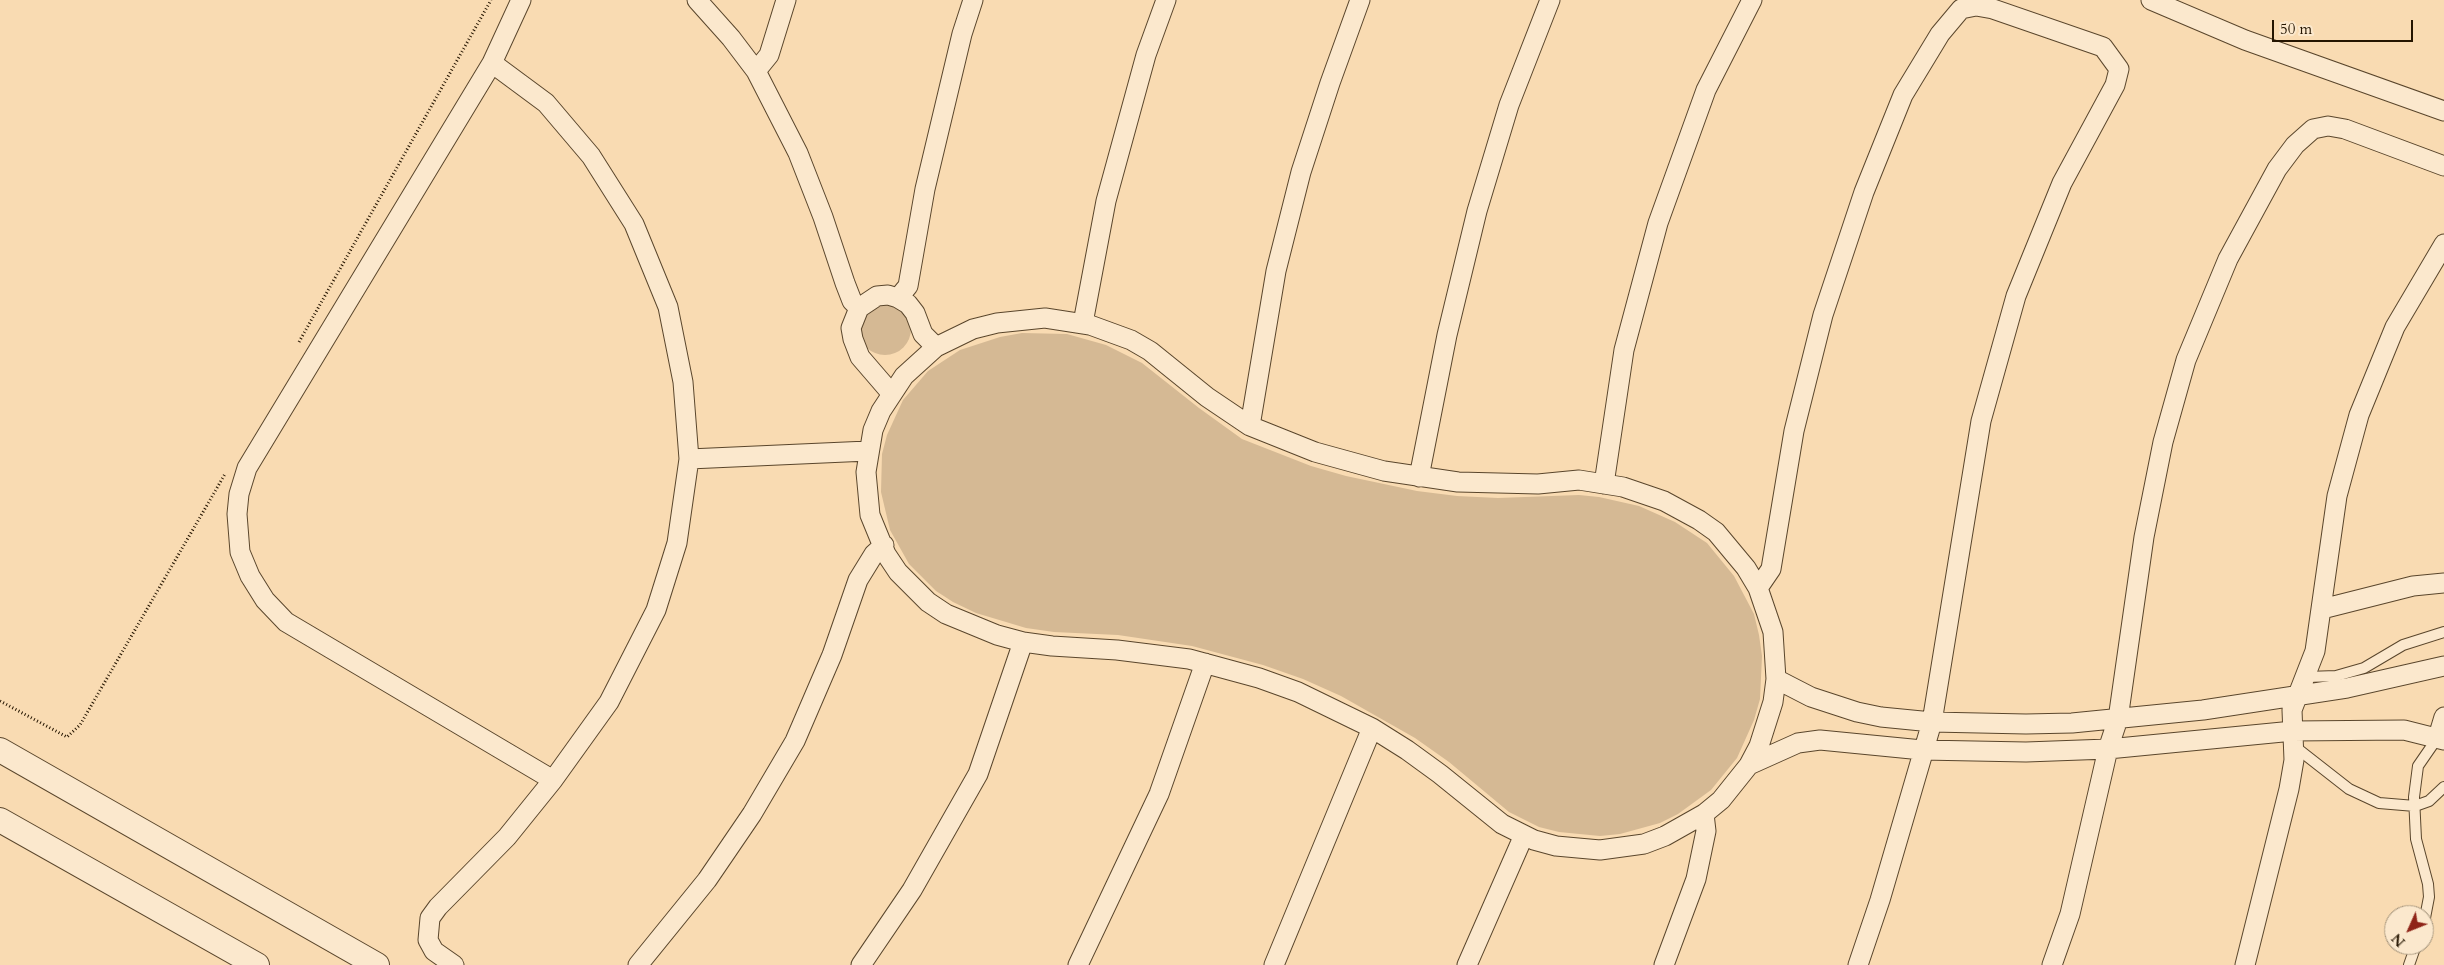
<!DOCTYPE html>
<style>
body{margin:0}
#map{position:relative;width:2444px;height:965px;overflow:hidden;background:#f9dbb2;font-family:Cardo,serif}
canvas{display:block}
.north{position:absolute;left:2384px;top:905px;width:50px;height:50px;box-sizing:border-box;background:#fbe8cd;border:1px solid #a5947b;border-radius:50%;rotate:226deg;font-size:14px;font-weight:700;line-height:20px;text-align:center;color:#251500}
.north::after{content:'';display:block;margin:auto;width:18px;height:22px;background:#8f2418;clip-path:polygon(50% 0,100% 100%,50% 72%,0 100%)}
.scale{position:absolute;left:2272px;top:20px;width:141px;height:22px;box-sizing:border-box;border:2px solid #251500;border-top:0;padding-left:6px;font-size:15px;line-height:18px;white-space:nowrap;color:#251500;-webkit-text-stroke:4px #fbe8cd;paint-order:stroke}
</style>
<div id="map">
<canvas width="2444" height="965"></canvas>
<div class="north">N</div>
<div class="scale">50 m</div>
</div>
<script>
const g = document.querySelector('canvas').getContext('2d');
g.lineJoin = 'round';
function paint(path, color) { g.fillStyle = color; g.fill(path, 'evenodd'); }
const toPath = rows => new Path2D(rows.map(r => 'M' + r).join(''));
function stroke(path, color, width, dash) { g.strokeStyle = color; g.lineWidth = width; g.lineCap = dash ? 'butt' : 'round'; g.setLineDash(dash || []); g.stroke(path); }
paint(toPath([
 '859 329a26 26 0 1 1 52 0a26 26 0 1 1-52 0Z',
 [1022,333,1067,334,1106,345,1142,363,1199,408,1242,439,1311,466,1346,476,1417,491,1457,496,1498,498,1579,495,1599,497,1639,506,1675,522,1707,543,1734,576,1754,614,1759,635,1762,656,1760,699,1754,720,1737,758,1711,790,1678,814,1660,823,1620,834,1600,836,1559,832,1539,827,1509,812,1449,762,1415,738,1341,696,1303,679,1263,665,1192,646,1118,635,1054,632,1026,628,976,613,953,602,936,591,909,564,890,530,881,492,882,454,887,435,903,400,928,371,960,350,1000,337]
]), '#d5b994');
const service = toPath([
 [2307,677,2336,676,2364,668,2403,645,2444,632],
 [2294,746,2349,789,2379,803,2415,806,2429,801,2444,787],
 [2424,923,2429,897,2428,884,2416,839,2414,797,2418,766,2438,737],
 [2409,965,2416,945]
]);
const minor = toPath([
 [521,0,492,63,247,468,239,494,237,514,240,552,250,576,265,600,286,622,553,780],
 [697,0,731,38,756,71,798,153,823,217,845,283,852,301,859,308],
 [2151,0,2245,40,2444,111],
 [756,71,769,55,786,0],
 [898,298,908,286,925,189,962,34,973,0],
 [1045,318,1090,325,1131,340,1150,351,1207,397,1250,426,1315,452,1384,471,1458,482,1538,484,1579,480,1623,487,1664,501,1699,520,1716,532,1746,568,1758,588,1773,632,1776,679,1773,702,1759,746,1749,765,1721,800,1704,814,1665,836,1644,844,1600,850,1556,846,1534,840,1502,824,1440,774,1407,750,1372,728,1298,692,1259,678,1189,659,1117,650,1052,646,1023,642,997,635,946,614,928,602,898,572,886,554,870,515,866,472,873,430,881,411,904,376,936,347,973,329,997,323,1045,318],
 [1083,323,1106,201,1146,55,1166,0],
 [891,393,860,357,853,339,851,328,859,308,877,296,888,295,898,298,908,304,915,313,923,334,936,347],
 [1250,426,1276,271,1301,172,1330,83,1360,0],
 [689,459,868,451],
 [1419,477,1447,335,1477,211,1509,105,1550,0],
 [1604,484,1624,350,1658,223,1706,90,1752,0],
 [1758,588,1771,569,1794,431,1823,315,1864,192,1903,95,1940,34,1961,9,1976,6,1993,9,2103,47,2119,69,2115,85,2062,183,2016,296,1981,421,1932,722,1880,900,1858,965],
 [2322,609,2413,586,2444,583],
 [1776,679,1811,697,1857,712,1881,717,1932,722,2026,724,2072,723,2203,710,2347,688,2444,666],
 [2438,737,2444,717],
 [1749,765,1798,743,1820,740,1922,750,2026,752,2108,749,2293,731,2404,730,2444,740],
 [454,965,434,951,428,940,430,918,438,907,507,837,553,780,609,702,656,610,677,543,689,459,683,382,668,307,634,224,591,156,546,103,492,63],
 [638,965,707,880,752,814,795,741,832,655,858,580,874,554,884,545],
 [861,965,912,890,978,774,1023,642],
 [1078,965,1159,794,1205,663],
 [1274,965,1372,728],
 [1467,965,1524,835],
 [1664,965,1696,879,1706,831,1704,814],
 [2052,965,2070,914,2108,749,2118,719,2144,537,2163,442,2186,360,2228,259,2277,169,2295,145,2313,129,2328,126,2345,129,2444,166],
 [2245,965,2289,789,2294,760,2292,710,2315,651,2337,496,2359,415,2395,327,2444,244]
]);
const tertiary = toPath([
 [0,750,377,965],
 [0,820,257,965]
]);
stroke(service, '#5a462c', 12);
stroke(minor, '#5a462c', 21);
stroke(tertiary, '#5a462c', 26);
stroke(toPath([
 [299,342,491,0],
 [0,701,67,737,80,725,225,474]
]), '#251500', 3, [1, 2.5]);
stroke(service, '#fbe8cd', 10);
stroke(minor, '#fbe8cd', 19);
stroke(tertiary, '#fbe8cd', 24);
</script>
